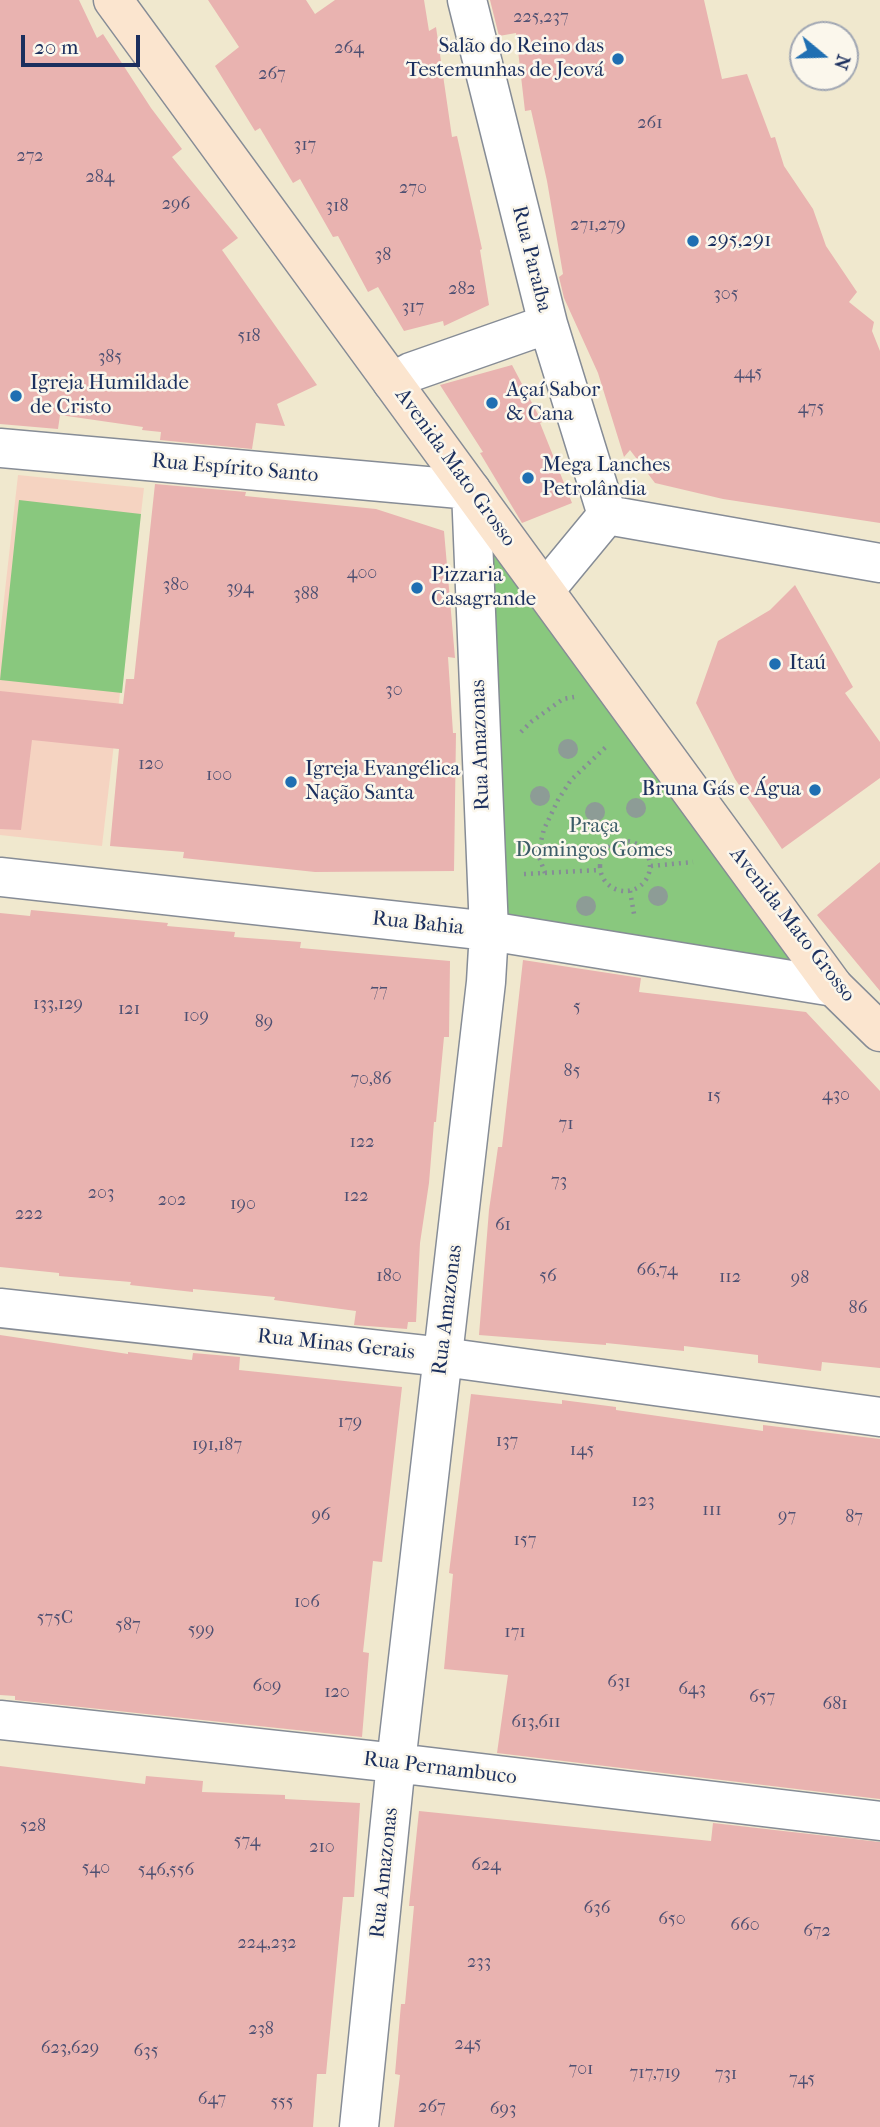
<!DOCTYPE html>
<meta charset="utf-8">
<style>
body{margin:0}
#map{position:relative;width:880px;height:2127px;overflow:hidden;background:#f0e8ce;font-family:"IM FELL French Canon",serif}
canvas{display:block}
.north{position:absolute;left:789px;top:21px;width:70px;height:70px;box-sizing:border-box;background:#fbf7ec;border:2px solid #a1a7b3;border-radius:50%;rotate:109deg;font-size:19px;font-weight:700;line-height:28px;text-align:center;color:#1b2f5e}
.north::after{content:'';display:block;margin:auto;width:24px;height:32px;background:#1f6fb2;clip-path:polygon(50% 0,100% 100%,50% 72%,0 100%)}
.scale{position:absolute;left:21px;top:35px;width:119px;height:32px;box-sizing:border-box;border:4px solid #1b2f5e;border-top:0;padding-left:9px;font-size:21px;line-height:24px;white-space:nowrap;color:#1b2f5e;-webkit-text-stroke:5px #fbf7ec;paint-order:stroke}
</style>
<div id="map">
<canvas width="880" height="2127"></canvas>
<div class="north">N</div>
<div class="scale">20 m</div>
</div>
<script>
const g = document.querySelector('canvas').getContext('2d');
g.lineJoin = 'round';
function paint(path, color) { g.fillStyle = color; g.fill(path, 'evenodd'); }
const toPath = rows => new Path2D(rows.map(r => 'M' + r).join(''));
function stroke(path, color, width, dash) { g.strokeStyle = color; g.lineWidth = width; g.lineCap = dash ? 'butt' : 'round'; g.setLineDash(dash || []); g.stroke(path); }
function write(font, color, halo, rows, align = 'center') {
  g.font = font + ' "IM FELL French Canon",serif'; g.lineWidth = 5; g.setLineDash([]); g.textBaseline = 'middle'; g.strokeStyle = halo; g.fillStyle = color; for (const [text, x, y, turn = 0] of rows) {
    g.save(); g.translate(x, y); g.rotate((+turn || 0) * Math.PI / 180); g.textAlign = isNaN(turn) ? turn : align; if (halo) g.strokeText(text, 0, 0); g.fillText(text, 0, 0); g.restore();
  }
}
paint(toPath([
 [18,475,144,488,102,846,0,835,0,635]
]), '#f5d3c1');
paint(toPath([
 [19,500,141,514,122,693,0,680],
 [481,519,817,977,499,926]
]), '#89c87e');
paint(toPath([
 [0,0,79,0,97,38,103,34,151,108,182,149,172,157,238,238,222,250,317,385,277,404,285,426,256,423,252,449,160,440,161,432,142,430,143,427,60,415,58,429,0,424],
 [208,0,306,0,315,14,335,0,424,0,429,31,436,27,452,137,457,136,482,249,480,250,489,305,444,326,443,321,404,331,378,287,368,292,338,236,333,237,300,179,293,183,260,128,255,131,215,66,239,47],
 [490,0,704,0,722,79,747,74,771,138,775,137,784,166,813,209,826,246,857,292,849,302,874,322,872,331,880,351,880,523,723,499,655,483,630,450,624,457,598,373,564,298,559,277,563,274,547,181,531,110,525,111,516,33,499,36],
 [512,365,542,422,540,423,572,503,522,523,480,453,483,452,440,385],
 [155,484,246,492,245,496,376,509,444,531,455,658,448,657,453,733,456,733,454,871,315,872,183,858,184,852,110,846,119,749,32,740,21,830,0,829,0,691,123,704,126,679,134,679],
 [795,585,853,687,845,693,880,742,880,778,782,849,735,779,696,703,718,641,770,610],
 [880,862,880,991,817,915],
 [31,910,168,923,167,926,235,932,234,937,301,942,300,948,450,961,449,1037,444,1037,436,1122,434,1122,429,1183,420,1243,416,1322,408,1322,407,1329,354,1325,356,1311,274,1300,275,1297,193,1289,193,1292,130,1285,131,1282,59,1276,59,1273,0,1267,0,913,30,916],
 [523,960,641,978,639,992,806,1012,880,1091,880,1368,822,1362,821,1371,758,1363,758,1355,684,1346,684,1351,606,1343,606,1345,479,1335,489,1210,498,1147,502,1147],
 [0,1335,128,1354,128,1352,192,1360,193,1353,240,1357,239,1370,402,1387,382,1562,373,1561,363,1652,369,1653,362,1737,15,1700,15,1696,0,1695],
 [471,1394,562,1404,562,1400,616,1407,616,1410,763,1431,763,1425,880,1439,880,1799,497,1753,508,1675,444,1669,453,1574,449,1573],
 [0,1766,145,1784,146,1776,203,1781,202,1792,285,1795,285,1799,360,1803,354,1897,343,1897,326,2074,317,2074,313,2127,0,2127],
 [419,1811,711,1841,713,1823,880,1842,880,2127,394,2127,400,2075,395,2074,401,2004,405,2004,414,1906,409,1906]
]), '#e9b3b0');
const minor = toPath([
 [467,0,548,324,607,515],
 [392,382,411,372,548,324],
 [0,448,471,490,489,931,486,982,396,1763,359,2127],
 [542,588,555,578,607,515,880,563],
 [0,877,489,931,834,987],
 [0,1308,443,1357,880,1417],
 [0,1720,396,1763,880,1821]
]);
const secondary = toPath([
 [113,0,834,987,880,1032]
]);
stroke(minor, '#868c96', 41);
stroke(secondary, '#868c96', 41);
stroke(toPath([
 [521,732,531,722,563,699,574,697],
 '600 866a25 25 0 1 1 50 0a25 25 0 1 1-50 0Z',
 [651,866,693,862],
 [545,873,538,854,544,829,558,800,571,780,608,745],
 [524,874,600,870],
 [630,891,634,914]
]), '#868c96', 4.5, [2, 5]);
stroke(minor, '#fff', 38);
stroke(secondary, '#fbe5cf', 38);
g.fillStyle = '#8d9c96';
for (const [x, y] of [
 [568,749],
 [540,796],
 [636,808],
 [595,812],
 [658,896],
 [586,906]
]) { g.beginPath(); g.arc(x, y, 10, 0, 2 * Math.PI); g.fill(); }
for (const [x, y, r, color] of [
 [618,59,7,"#1f6fb2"],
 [693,241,7,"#1f6fb2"],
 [16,396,7,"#1f6fb2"],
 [492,403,7,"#1f6fb2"],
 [528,478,7,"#1f6fb2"],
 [417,588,7,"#1f6fb2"],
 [775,664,7,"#1f6fb2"],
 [291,782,7,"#1f6fb2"],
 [815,790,7,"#1f6fb2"]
]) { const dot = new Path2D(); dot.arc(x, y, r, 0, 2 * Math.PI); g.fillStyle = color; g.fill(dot); stroke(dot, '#fbf7ec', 2.5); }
write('18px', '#4e5072', null, [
 ["225,237",541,18],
 ["264",349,49],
 ["267",272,75],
 ["261",650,124],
 ["317",305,146],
 ["272",30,157],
 ["284",100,178],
 ["270",413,189],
 ["296",176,205],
 ["318",337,207],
 ["271,279",598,226],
 ["38",383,256],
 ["282",462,290],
 ["305",726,295],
 ["317",413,308],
 ["518",249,337],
 ["385",110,358],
 ["445",748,374],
 ["475",811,409],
 ["400",362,574],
 ["380",176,586],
 ["394",240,589],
 ["388",306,595],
 ["30",394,691],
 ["120",151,765],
 ["100",219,776],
 ["77",379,992],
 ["133,129",58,1005],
 ["5",577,1008],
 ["121",129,1010],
 ["109",196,1017],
 ["89",264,1023],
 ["85",572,1072],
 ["70,86",371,1080],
 ["430",836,1096],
 ["15",714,1097],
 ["71",566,1125],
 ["122",362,1143],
 ["73",559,1182],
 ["203",101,1194],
 ["122",356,1197],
 ["202",172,1201],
 ["190",243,1205],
 ["222",29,1215],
 ["61",503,1226],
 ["66,74",657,1271],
 ["180",389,1277],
 ["56",548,1277],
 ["112",730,1278],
 ["98",800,1279],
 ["86",858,1309],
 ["179",350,1423],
 ["137",507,1442],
 ["191,187",217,1446],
 ["145",582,1451],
 ["123",643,1502],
 ["111",712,1511],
 ["96",321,1516],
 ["97",787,1517],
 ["87",854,1518],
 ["157",525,1541],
 ["106",307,1603],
 ["575C",55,1619],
 ["587",128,1626],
 ["599",201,1631],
 ["171",515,1633],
 ["631",619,1683],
 ["609",267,1687],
 ["643",692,1690],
 ["120",337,1693],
 ["657",762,1698],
 ["681",835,1705],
 ["613,611",536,1723],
 ["528",33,1827],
 ["574",247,1842],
 ["210",322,1848],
 ["624",486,1866],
 ["540",96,1869],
 ["546,556",166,1871],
 ["636",597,1909],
 ["650",672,1920],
 ["660",745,1926],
 ["672",817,1932],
 ["224,232",267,1944],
 ["233",479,1963],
 ["238",261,2030],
 ["245",468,2045],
 ["623,629",70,2049],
 ["635",146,2052],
 ["701",581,2070],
 ["717,719",655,2074],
 ["731",726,2075],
 ["745",802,2080],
 ["647",212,2100],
 ["555",282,2103],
 ["267",432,2108],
 ["693",503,2110]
]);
write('21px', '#1b2f5e', '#fbf7ec', [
 ["Salão do Reino das",604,47,"right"],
 ["Testemunhas de Jeová",604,71,"right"],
 ["295,291",707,241],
 ["Igreja Humildade",30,384],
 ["de Cristo",30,408],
 ["Açaí Sabor",506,391],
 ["& Cana",506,415],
 ["Mega Lanches",542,466],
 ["Petrolândia",542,490],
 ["Pizzaria",431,576],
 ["Casagrande",431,600],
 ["Itaú",789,664],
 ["Igreja Evangélica",305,770],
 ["Nação Santa",305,794],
 ["Bruna Gás e Água",801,790,"right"]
], 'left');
write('21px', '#1b2f5e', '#fbf7ec', [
 ["Rua Paraíba",531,259,76],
 ["Avenida Mato Grosso",455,468,54],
 ["Rua Espírito Santo",235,469,5],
 ["Rua Amazonas",481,745,-92],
 ["Rua Bahia",418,924,6],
 ["Avenida Mato Grosso",792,925,52],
 ["Rua Amazonas",448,1310,-83],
 ["Rua Minas Gerais",336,1345,6],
 ["Rua Pernambuco",440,1769,7],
 ["Rua Amazonas",385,1873,-84]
]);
write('21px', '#3c5d68', '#fbf7ec', [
 ["Praça",594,827],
 ["Domingos Gomes",594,851]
]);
</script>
